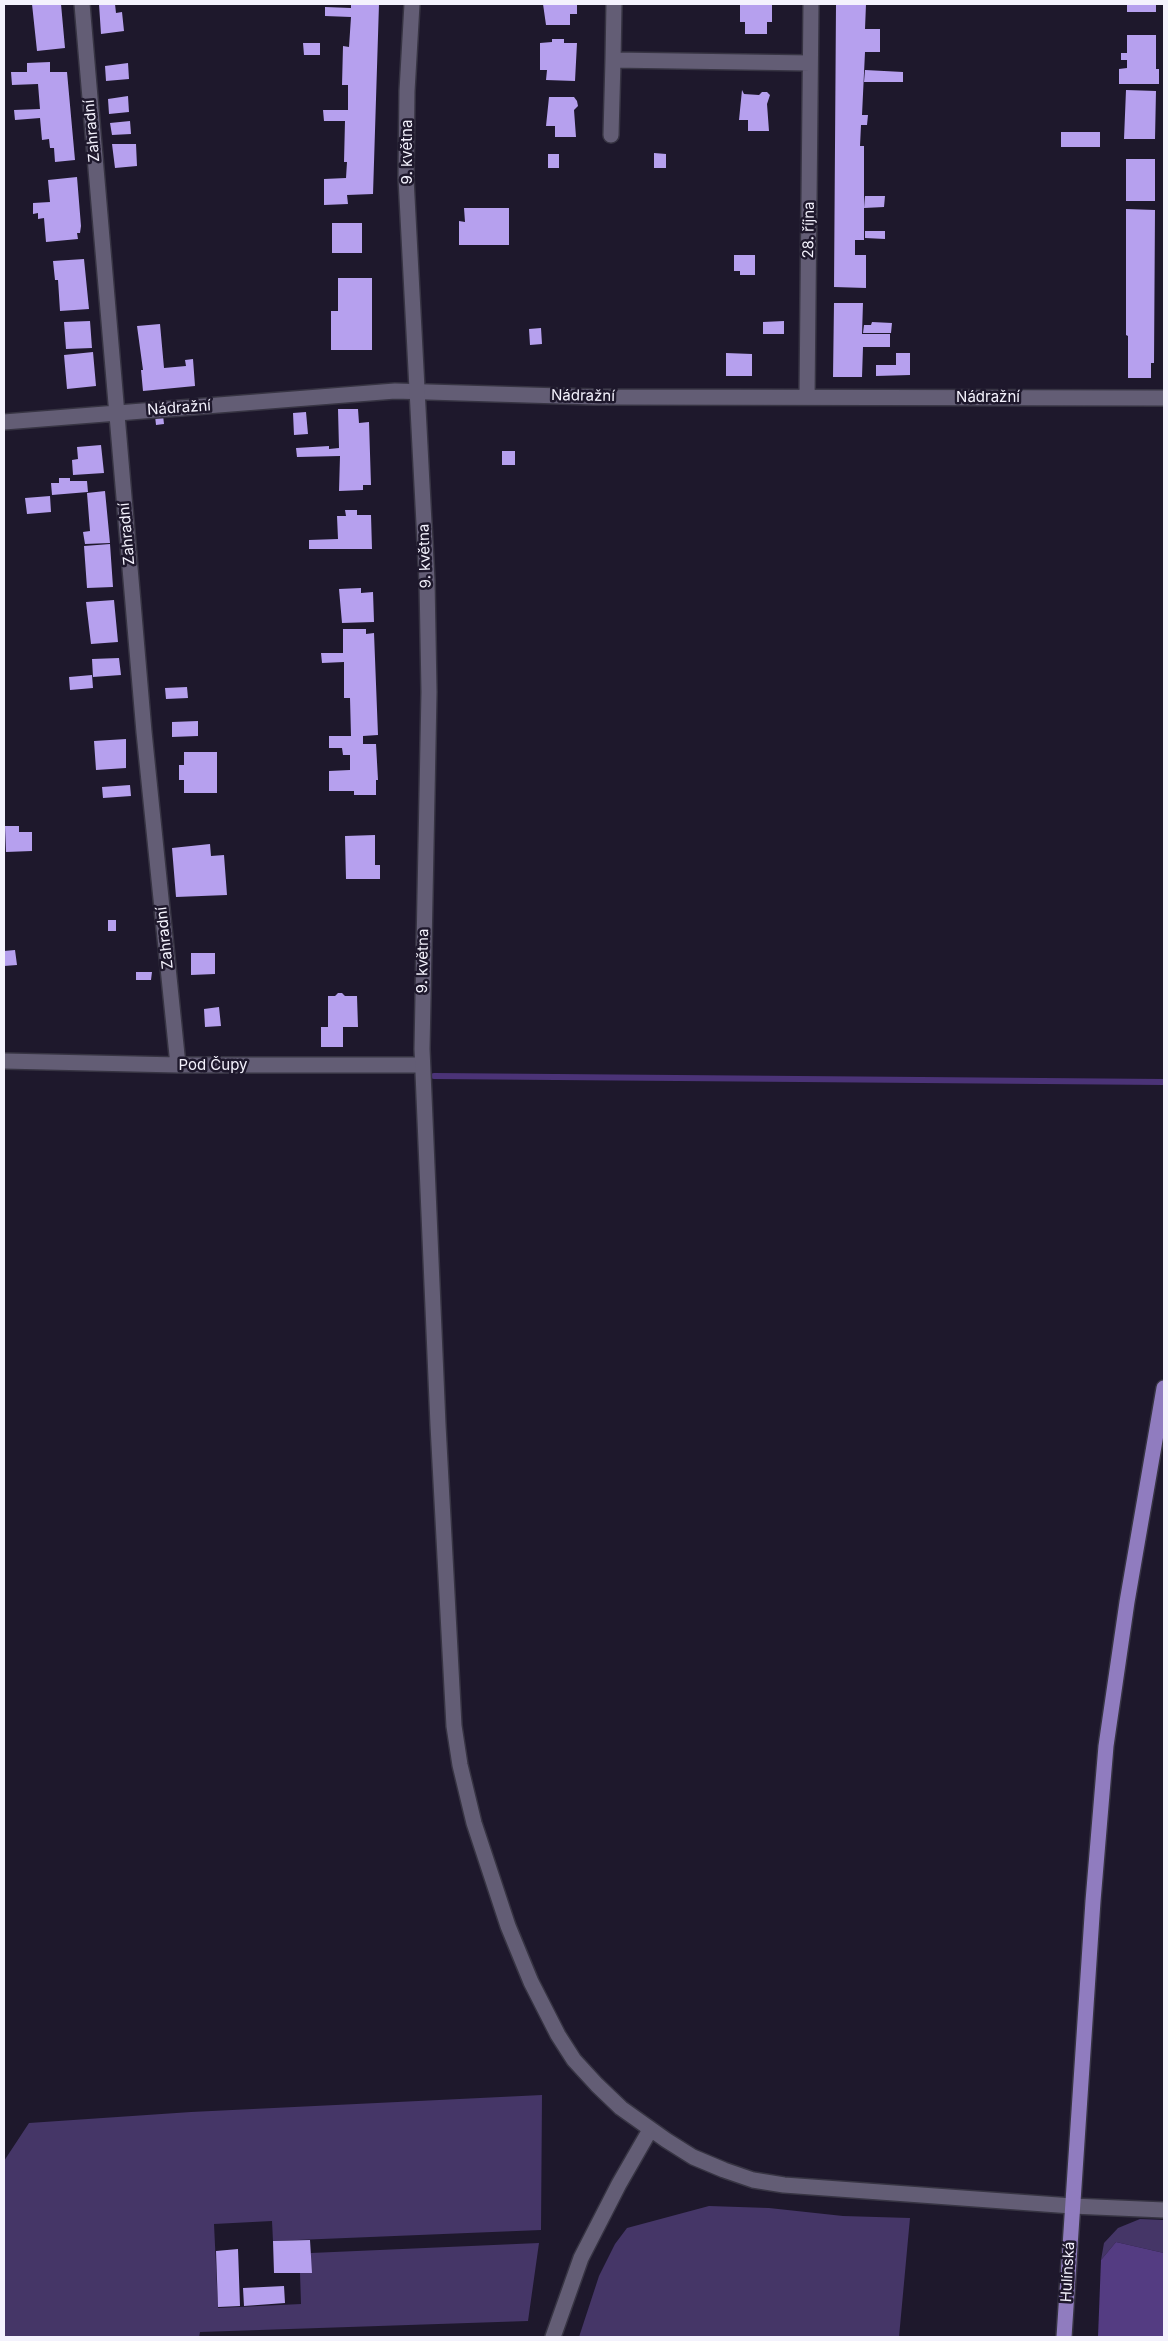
<!DOCTYPE html>
<meta charset="utf-8">
<style>
body{margin:0}
#map{position:relative;width:1168px;height:2341px;overflow:hidden;background:#1e182c;font-family:Inter,sans-serif}
canvas{display:block}
.frame{position:absolute;inset:0;border:5px solid #f4f2fd;pointer-events:none}
</style>
<div id="map">
<canvas width="1168" height="2341"></canvas>
<div class="frame"></div>
</div>
<script>
const g = document.querySelector('canvas').getContext('2d');
g.lineJoin = 'round';
function paint(path, color) { g.fillStyle = color; g.fill(path, 'evenodd'); }
const toPath = rows => new Path2D(rows.map(r => 'M' + r).join(''));
function stroke(path, color, width, dash) { g.strokeStyle = color; g.lineWidth = width; g.lineCap = dash ? 'butt' : 'round'; g.setLineDash(dash || []); g.stroke(path); }
function write(font, color, halo, rows, align = 'center') {
  g.font = font + ' Inter,sans-serif'; g.lineWidth = 5; g.setLineDash([]); g.textBaseline = 'middle'; g.strokeStyle = halo; g.fillStyle = color; for (const [text, x, y, turn = 0] of rows) {
    g.save(); g.translate(x, y); g.rotate((+turn || 0) * Math.PI / 180); g.textAlign = isNaN(turn) ? turn : align; if (halo) g.strokeText(text, 0, 0); g.fillText(text, 0, 0); g.restore();
  }
}
paint(toPath([
 [542,2095,541,2230,273,2241,272,2221,214,2224,218,2308,301,2304,300,2273,311,2253,539,2243,528,2321,200,2332,199,2337,4,2337,4,2161,29,2123,191,2112],
 [709,2206,769,2208,843,2216,910,2218,899,2337,579,2337,599,2276,615,2244,627,2228],
 [1140,2219,1164,2220,1164,2253,1116,2242,1101,2260,1104,2243,1118,2228]
]), '#453667');
paint(toPath([
 [1116,2242,1164,2253,1164,2337,1098,2337,1101,2260]
]), '#543c82');
stroke(toPath([
 [434,1076,1164,1082]
]), '#4b3377', 6);
paint(toPath([
 [32,4,61,4,65,48,37,51],
 [99,4,115,4,116,13,122,12,124,31,101,34],
 [351,4,379,4,373,194,347,195,348,204,324,205,324,179,346,178,347,162,344,162,345,121,324,121,323,110,348,110,348,85,342,85,343,46,349,47,351,17,325,16,325,7,351,8],
 [543,4,577,4,577,14,570,14,570,25,546,25],
 [740,4,772,4,772,22,767,22,767,34,745,34,745,22,740,22],
 [836,4,866,4,865,29,880,29,880,52,865,52,862,115,868,115,867,125,861,125,860,146,864,146,864,240,855,240,855,255,866,255,866,288,834,287],
 [1127,4,1156,4,1156,12,1127,12],
 [1127,35,1156,35,1156,69,1159,69,1159,84,1119,84,1119,69,1127,68,1127,60,1121,60,1121,53,1127,53],
 [552,39,564,39,564,43,577,43,575,81,546,80,547,70,540,70,540,43,552,42],
 [303,43,320,43,320,55,304,55],
 [50,62,50,72,67,72,75,160,55,162,54,148,50,148,49,139,42,140,40,118,15,120,14,110,40,109,38,84,12,85,11,72,27,72,27,63],
 [128,63,129,79,106,81,105,66],
 [865,70,903,72,903,82,864,82],
 [742,90,744,94,759,95,762,92,767,92,770,95,767,104,769,131,748,131,748,120,739,120],
 [1126,90,1156,91,1155,139,1124,139],
 [128,96,129,112,109,114,108,99],
 [549,97,574,97,577,101,578,106,574,110,576,137,555,137,555,126,546,126],
 [130,121,131,134,112,135,110,123],
 [1061,132,1100,132,1100,147,1061,147],
 [112,144,136,144,137,166,115,168],
 [654,153,666,154,666,168,654,168],
 [548,154,559,154,559,168,548,168],
 [1126,159,1155,159,1155,201,1126,201],
 [77,177,81,226,80,233,77,233,78,239,46,242,44,218,38,219,38,213,33,214,33,203,50,202,48,180],
 [865,196,885,196,884,207,864,208],
 [464,208,509,208,509,245,459,245,459,221,465,222],
 [1126,209,1155,210,1154,363,1151,363,1151,378,1128,378,1128,336,1126,335],
 [332,223,362,223,362,253,332,253],
 [865,231,885,231,885,239,865,238],
 [734,255,755,255,755,275,740,275,740,271,734,271],
 [84,259,89,309,60,311,58,280,55,280,53,261],
 [338,278,372,278,372,350,331,350,331,311,338,311],
 [834,303,863,303,862,334,890,334,890,347,863,347,862,377,833,377],
 [90,321,92,348,66,349,64,322],
 [784,321,784,334,763,334,763,322],
 [872,322,892,323,891,333,863,333,864,325,871,325],
 [160,324,164,368,186,366,185,360,193,359,195,386,143,391,141,370,143,370,137,326],
 [541,328,542,344,530,345,529,329],
 [93,352,96,386,67,389,64,355],
 [726,353,752,354,752,376,726,376],
 [896,353,910,353,910,375,876,376,876,365,896,365],
 [338,409,358,409,359,423,369,422,371,485,363,485,363,490,339,491,340,456,297,457,296,448,329,446,329,449,339,448],
 [306,412,308,434,294,435,293,413],
 [163,415,164,424,156,425,155,416],
 [101,445,104,473,73,475,72,460,78,459,77,447],
 [502,451,515,451,515,465,502,465],
 [59,478,70,478,70,481,87,481,88,492,52,495,51,483,59,483],
 [105,491,110,543,85,544,83,532,90,531,87,493],
 [50,496,51,512,27,514,25,498],
 [345,510,357,510,357,515,371,515,372,549,309,549,309,540,338,539,337,516,346,516],
 [110,544,113,587,87,588,84,546],
 [361,588,361,593,373,592,374,622,342,623,339,589],
 [114,600,118,642,91,644,86,602],
 [343,629,366,629,366,634,374,633,378,735,363,736,363,744,376,744,378,780,376,780,376,795,354,795,354,791,329,791,329,771,350,770,350,755,343,755,342,748,329,748,329,736,351,736,350,698,344,698,344,662,322,663,321,653,343,653],
 [119,658,121,675,93,677,92,659],
 [92,675,93,688,70,690,69,677],
 [187,687,188,698,166,699,165,688],
 [198,721,198,736,172,737,172,722],
 [126,739,126,768,96,770,94,741],
 [184,752,217,752,217,793,184,793,184,780,179,780,179,765,184,765],
 [130,785,131,796,103,798,102,787],
 [5,826,19,826,19,832,32,832,32,851,6,852],
 [375,835,375,865,380,865,380,879,346,879,345,836],
 [210,844,211,856,224,855,227,895,176,897,172,848],
 [108,920,116,920,116,931,108,931],
 [15,950,17,965,4,966,4,951],
 [191,953,215,953,215,974,191,975],
 [136,972,152,972,151,980,136,980],
 [338,993,342,993,345,996,357,996,358,1027,343,1027,343,1047,321,1047,321,1027,328,1027,328,996,335,996],
 [219,1007,221,1026,205,1027,204,1009],
 [310,2240,312,2273,274,2273,273,2241],
 [238,2249,240,2306,218,2307,216,2251],
 [284,2286,285,2303,244,2306,243,2288]
]), '#b6a0ee');
const street = toPath([
 [82,4,144,732,178,1065],
 [613,60,614,4],
 [611,135,613,60,810,63],
 [807,397,811,4],
 [4,422,395,391,594,397,1164,398],
 [4,1061,178,1065,422,1065],
 [1072,2206,1164,2210]
]);
const secondary = toPath([
 [412,4,407,91,406,178,427,581,429,692,422,1049,438,1425,454,1726,460,1765,474,1823,508,1926,531,1982,558,2035,574,2060,597,2085,621,2108,666,2140,693,2157,724,2170,753,2180,784,2185,1072,2206],
 [553,2337,581,2258,619,2184,650,2130]
]);
const primary = toPath([
 [1064,2337,1093,1901,1106,1746,1127,1602,1164,1388]
]);
stroke(street, '#373443', 18);
stroke(secondary, '#373443', 18);
stroke(primary, '#373443', 18);
stroke(street, '#635d75', 15);
stroke(secondary, '#635d75', 15);
stroke(primary, '#907cbf', 15);
write('15px', '#f4f2fd', '#1e182c', [
 ["Zahradní",92,131,-95],
 ["9. května",407,152,-90],
 ["28. října",809,230,-89],
 ["Nádražní",583,396,1],
 ["Nádražní",988,397],
 ["Nádražní",179,408,-4],
 ["Zahradní",127,534,-95],
 ["9. května",425,556,-92],
 ["Zahradní",165,938,-96],
 ["9. května",423,961,-89],
 ["Pod Čupy",213,1065],
 ["Hulínská",1068,2272,-87]
]);
</script>
